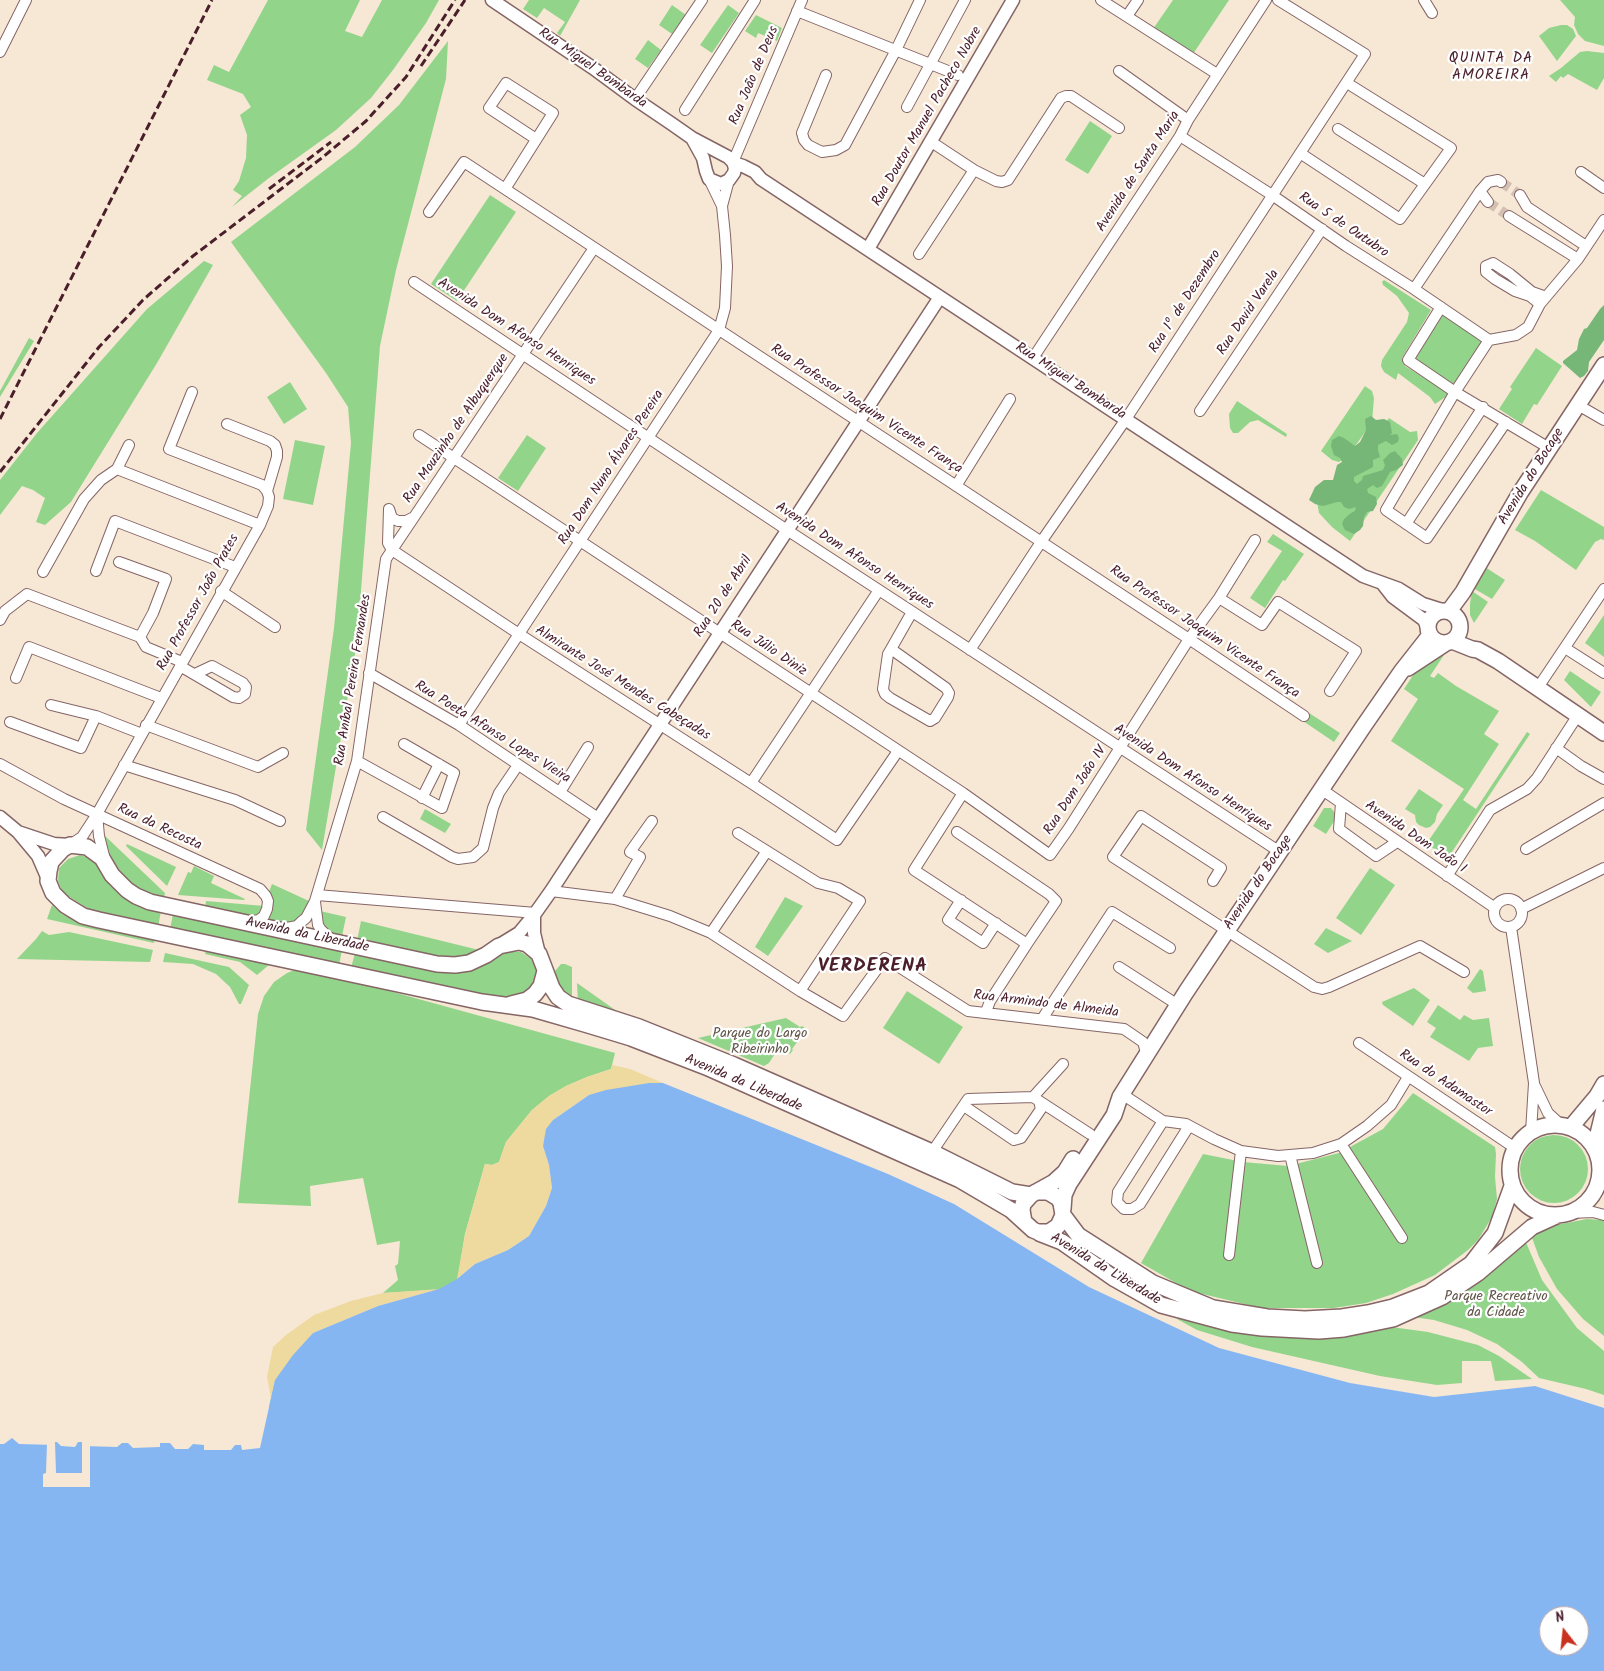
<!DOCTYPE html>
<meta charset="utf-8">
<style>
body{margin:0}
#map{position:relative;width:1604px;height:1671px;overflow:hidden;background:#f6e8d5;font-family:Kalam,sans-serif}
canvas{display:block}
.north{position:absolute;left:1539px;top:1606px;width:50px;height:50px;box-sizing:border-box;background:#fff;border:1px solid #b7a5aa;border-radius:50%;rotate:344deg;font-size:14px;font-weight:700;line-height:20px;text-align:center;color:#4a1f2b}
.north::after{content:'';display:block;margin:auto;width:18px;height:22px;background:#c8321e;clip-path:polygon(50% 0,100% 100%,50% 72%,0 100%)}
</style>
<div id="map">
<canvas width="1604" height="1671"></canvas>
<div class="north">N</div>
</div>
<script>
const g = document.querySelector('canvas').getContext('2d');
g.lineJoin = 'round';
function paint(path, color) { g.fillStyle = color; g.fill(path, 'evenodd'); }
const toPath = rows => new Path2D(rows.map(r => 'M' + r).join(''));
function stroke(path, color, width, dash) { g.strokeStyle = color; g.lineWidth = width; g.lineCap = dash ? 'butt' : 'round'; g.setLineDash(dash || []); g.stroke(path); }
function write(font, color, halo, rows, align = 'center') {
  g.font = font + ' Kalam,sans-serif'; g.lineWidth = 4.5; g.setLineDash([]); g.textBaseline = 'middle'; g.strokeStyle = halo; g.fillStyle = color; for (const [text, x, y, turn = 0] of rows) {
    g.save(); g.translate(x, y); g.rotate((+turn || 0) * Math.PI / 180); g.textAlign = isNaN(turn) ? turn : align; if (halo) g.strokeText(text, 0, 0); g.fillText(text, 0, 0); g.restore();
  }
}
paint(toPath([
 [268,0,360,0,345,31,362,37,382,0,439,0,426,23,393,70,371,98,336,130,269,178,232,207,242,196,233,190,239,181,246,158,247,135,240,115,251,107,243,94,207,80,214,65,229,72],
 [529,0,580,0,560,36,557,33,565,22,544,8,537,18,523,9],
 [1173,0,1229,0,1193,54,1153,29],
 [1560,0,1604,0,1604,46,1585,41,1578,34,1574,25,1575,17],
 [672,5,686,15,672,34,659,25],
 [728,5,739,13,712,53,700,45],
 [756,15,782,28,777,41,758,33,756,38,745,31],
 [1561,25,1567,25,1573,29,1576,36,1557,61,1539,36,1549,28],
 [648,40,661,50,648,68,635,59],
 [448,41,446,79,396,270,380,346,357,642,322,850,306,830,334,628,351,443,348,407,326,373,231,242,355,147,399,105],
 [1587,51,1604,53,1604,78,1597,90,1568,74,1563,78,1561,76,1556,82,1549,76,1561,68,1580,52],
 [1090,121,1112,136,1088,174,1065,160],
 [490,195,516,212,457,301,431,284],
 [204,261,213,265,157,363,71,502,45,525,36,522,45,498,33,490,22,486,0,515,0,480,37,433,147,309],
 [1384,280,1431,310,1402,358,1405,366,1450,394,1435,404,1430,397,1398,373,1396,380,1384,372,1381,366,1382,360,1407,322,1409,313,1397,296,1383,285,1382,282],
 [1442,312,1492,345,1461,391,1411,360],
 [29,338,34,341,0,397,0,391],
 [1536,348,1562,366,1537,405,1534,404,1522,424,1499,409,1512,389,1510,387],
 [290,382,307,409,284,424,267,397],
 [1365,386,1372,391,1374,398,1372,422,1349,455,1339,462,1332,460,1321,451],
 [1237,401,1287,434,1286,437,1258,420,1250,422,1238,433,1233,433,1230,428,1229,414],
 [1389,418,1410,432,1417,431,1418,440,1350,541,1332,527,1319,513,1317,502,1338,483],
 [527,435,546,448,518,491,498,478],
 [295,440,325,446,313,505,283,499],
 [1541,490,1604,527,1604,540,1601,539,1595,542,1576,570,1535,541,1515,530],
 [1273,534,1304,554,1285,581,1283,580,1265,608,1250,598,1282,551,1267,542],
 [1485,567,1505,580,1492,599,1473,588],
 [1472,591,1488,602,1474,623,1470,615,1470,604],
 [1604,615,1604,657,1585,643],
 [1431,648,1444,655,1430,676,1434,678,1438,673,1456,686,1499,711,1484,734,1499,744,1463,800,1476,809,1527,732,1530,734,1448,858,1430,846,1432,843,1429,840,1464,789,1391,741,1418,699,1404,689],
 [1570,671,1601,692,1591,707,1564,680],
 [1309,713,1340,733,1334,742,1303,721],
 [1419,789,1443,805,1437,814,1435,822,1430,827,1426,828,1419,825,1416,822,1415,815,1405,809],
 [1324,808,1331,808,1335,813,1336,818,1326,834,1313,826],
 [425,809,451,824,445,833,420,819],
 [103,834,165,893,164,899,149,895,133,886,119,872,107,848],
 [127,844,176,867,167,886,126,846],
 [80,855,86,857,97,864,112,887,121,895,132,902,161,911,158,927,92,911,68,896,62,891,58,881,59,868,68,859],
 [194,866,214,876,211,883,245,899,244,900,178,895,188,872,191,873],
 [1370,868,1395,885,1361,935,1336,918],
 [272,884,309,901,302,916,293,922,288,924,266,921,269,892],
 [785,897,803,906,768,956,755,947],
 [206,901,264,906,263,910,255,917,205,908],
 [52,905,62,914,82,923,155,939,154,943,47,919],
 [320,911,346,917,342,936,331,934,328,931,322,924],
 [173,914,342,950,339,965,170,929],
 [361,921,479,950,464,957,437,958,357,941],
 [1326,928,1352,941,1328,953,1314,944],
 [42,931,49,935,69,932,153,950,150,962,17,959,36,939],
 [206,950,269,963,270,964,257,975,240,962,205,954],
 [509,951,521,952,531,959,536,966,537,977,535,983,528,993,506,998,492,997,351,968,355,953,474,969],
 [165,953,229,967,249,985,241,1004,239,1004,230,987,216,974,193,964,163,962],
 [561,964,565,964,572,967,572,999,565,996,556,982,555,971],
 [302,967,615,1053,611,1069,587,1077,566,1086,549,1096,532,1110,506,1142,499,1162,492,1165,485,1164,465,1234,458,1278,498,1254,269,1439,269,1407,275,1380,435,1290,383,1293,398,1280,395,1266,398,1264,400,1241,377,1245,363,1178,310,1186,311,1206,238,1203,258,1014,264,996,274,982,287,973],
 [1480,969,1483,971,1486,991,1473,993,1467,988],
 [577,983,618,1012,615,1012,578,1002],
 [1414,988,1430,1000,1413,1026,1383,1005,1382,1002],
 [907,991,963,1027,939,1064,883,1028],
 [1438,1005,1460,1020,1464,1015,1473,1020,1489,1018,1493,1046,1478,1048,1469,1061,1430,1037,1436,1028,1427,1022],
 [786,1018,800,1027,802,1026,807,1029,792,1049,793,1050,790,1054,787,1052,788,1050,780,1046,769,1063,764,1066,698,1038],
 [1413,1093,1495,1147,1496,1154,1495,1177,1497,1199,1492,1217,1478,1240,1468,1250,1435,1275,1393,1294,1366,1303,1334,1308,1261,1308,1190,1291,1141,1263,1203,1154,1243,1162,1288,1166,1339,1153,1383,1129],
 '1520 1169a34 34 0 1 1 68 0a34 34 0 1 1-68 0Z',
 [1587,1219,1604,1220,1604,1336,1583,1319,1557,1289,1539,1257,1531,1235,1550,1224,1561,1224],
 [1525,1240,1542,1280,1577,1328,1604,1351,1604,1395,1586,1389,1539,1378,1522,1362,1497,1344,1467,1330,1434,1320,1413,1317],
 [1180,1317,1384,1326,1428,1332,1478,1345,1499,1356,1532,1379,1495,1381,1491,1361,1462,1361,1462,1383,1437,1385,1380,1376,1252,1347,1197,1330,1177,1319]
]), '#93d48b');
paint(toPath([
 [1604,305,1604,340,1589,362,1588,371,1584,376,1580,378,1563,363,1563,361,1577,350,1579,339,1584,329,1587,328,1600,309],
 [1371,416,1376,420,1384,419,1390,422,1392,433,1390,435,1397,434,1399,438,1398,442,1392,445,1386,441,1378,445,1378,450,1380,457,1373,460,1373,467,1354,477,1354,481,1357,484,1362,480,1363,476,1383,470,1385,465,1383,460,1390,453,1395,451,1402,459,1403,465,1396,470,1390,472,1382,486,1377,488,1373,485,1367,489,1368,493,1376,497,1377,504,1373,511,1367,512,1364,517,1363,526,1360,530,1354,534,1345,530,1342,524,1344,519,1351,513,1355,511,1356,507,1349,509,1344,507,1341,502,1337,502,1323,506,1315,504,1309,500,1315,487,1324,480,1333,480,1337,465,1342,462,1340,458,1334,455,1331,446,1332,440,1339,436,1344,438,1355,446,1360,442,1366,430,1365,419]
]), '#76b677');
paint(toPath([
 [612,1065,630,1069,663,1083,649,1083,589,1095,553,1120,543,1146,549,1165,552,1188,546,1206,529,1236,508,1250,475,1264,457,1279,465,1234,485,1164,492,1165,499,1162,506,1142,532,1110,549,1096,566,1086,587,1077,611,1069],
 [439,1289,378,1306,313,1333,275,1380,271,1398,267,1377,273,1347,286,1335,314,1315,351,1301,383,1293]
]), '#eeda9e');
paint(toPath([
 [649,1083,663,1083,888,1174,954,1204,1089,1287,1219,1348,1350,1383,1434,1397,1535,1386,1604,1408,1604,1671,0,1671,0,1444,4,1444,12,1438,19,1444,55,1445,55,1442,57,1442,61,1446,75,1447,78,1442,82,1442,83,1446,117,1447,122,1443,128,1443,133,1448,160,1447,160,1443,170,1443,175,1449,188,1449,193,1444,204,1445,204,1450,231,1450,235,1445,241,1445,242,1450,260,1448,275,1380,293,1355,313,1333,378,1306,439,1289,457,1279,475,1264,508,1250,529,1236,546,1206,552,1188,549,1165,543,1146,546,1129,553,1120,589,1095,606,1090],
 [1549,1616,1579,1616,1579,1646,1549,1646]
]), '#86b6f2');
paint(toPath([
 [53,1442,55,1442,56,1473,82,1473,82,1442,90,1443,90,1487,43,1487,43,1474,46,1473,47,1443]
]), '#f6e8d5');
stroke(toPath([
 [1501,182,1520,195],
 [1488,202,1509,216]
]), '#d4c0b3', 10, [10, 5]);
const minor = toPath([
 [1101,0,1217,74],
 [1424,0,1432,13],
 [797,11,958,75],
 [1127,16,1138,0],
 [0,52,26,0],
 [1119,71,1188,120],
 [826,75,802,133,804,140,808,145,822,152,836,150,845,145,896,50,920,0],
 [635,99,702,0],
 [907,107,965,0],
 [685,110,755,0],
 [1338,129,1425,184],
 [1180,136,1272,195,1346,246,1414,289,1489,340],
 [930,141,974,170,996,181,1002,182,1008,180,1061,98,1066,96,1071,96,1119,128],
 [1300,153,1400,219,1451,148,1347,83],
 [733,162,802,0],
 [1581,172,1604,188],
 [505,189,553,113,506,83,489,108,536,139],
 [1480,191,1488,202],
 [1520,195,1527,207,1586,246],
 [722,206,729,180],
 [429,212,464,162,1189,639,1304,716],
 [1509,216,1578,259],
 [919,254,974,170],
 [414,282,787,530,1280,852],
 [1414,289,1480,191,1488,182,1498,180,1501,182],
 [1540,304,1530,296,1515,291,1495,279,1486,272,1486,266,1493,263,1510,274,1532,292,1546,297],
 [1441,307,1408,360,1455,392,1549,448],
 [1489,340,1455,392,1386,510,1427,538,1506,422],
 [1489,340,1516,335,1528,327,1540,304,1578,259,1604,220],
 [1033,358,1180,136,1188,120,1266,0],
 [192,392,169,449,262,485,267,491],
 [1578,405,1604,420],
 [1200,411,1322,229],
 [419,435,963,793,1050,855,1069,828,1189,639,1219,598,1255,540],
 [129,445,117,469,260,525],
 [956,486,1010,399],
 [414,517,406,521,398,521,392,518,389,509,388,543,392,550,519,634,751,783,837,840,898,751],
 [1406,524,1483,407],
 [96,571,115,521,235,567],
 [43,572,84,499,101,480,117,469],
 [221,591,275,627],
 [1219,598,1262,625,1278,602,1356,651,1330,691],
 [0,620,5,611,27,594,140,637,153,613,166,579,119,562],
 [140,637,146,647,182,662],
 [1565,648,1604,673],
 [891,649,946,688,949,693,948,697,935,718,930,721,890,698,885,694,883,689,888,654,891,649,912,612],
 [970,650,1041,542,1126,419,1365,54,1278,0],
 [180,666,233,697,239,698,245,694,246,687,243,683,212,666,195,674],
 [369,673,459,725,598,818],
 [16,678,29,647,161,698],
 [1537,689,1604,589],
 [51,705,96,716,142,734],
 [10,722,81,748,96,716],
 [146,725,258,767,283,753],
 [459,725,719,330,725,308,727,266,725,235,722,206,709,179],
 [1556,748,1581,766,1604,779],
 [357,761,442,808,454,773,404,744],
 [0,764,64,799,260,889,266,896,268,901,267,909,264,916,259,920,249,922],
 [124,765,235,800,280,821],
 [751,783,879,590],
 [1321,789,1495,908],
 [560,792,588,747],
 [422,798,439,764],
 [1341,803,1339,829,1376,856,1397,842],
 [97,814,99,836,105,860],
 [383,817,452,857,458,859,473,857,483,848,493,808,499,793,518,765],
 [957,832,1049,894,1056,901,1027,944,914,870,963,793],
 [738,833,818,883,838,888,860,901,800,991],
 [70,845,82,837,97,814,260,525,268,506,269,497,267,491,277,457,277,451,275,445,270,441,227,424],
 [1526,849,1604,803],
 [1447,876,1490,810,1527,789,1537,778,1578,715],
 [1213,881,1221,868,1141,816,1113,857,1314,987,1322,989,1329,987,1420,946,1464,972],
 [551,891,615,899,670,916,711,933,800,991,843,1016,885,958,968,1011,1124,1029,1143,1042,1147,1056],
 [317,895,536,913],
 [615,899,640,857,630,852,652,821],
 '1494 913a14 14 0 1 1 28 0a14 14 0 1 1-28 0Z',
 [961,900,948,920,983,943,996,923],
 [315,902,318,925,321,930,331,939],
 [1521,909,1604,868],
 [1511,927,1534,1083,1531,1132],
 [282,929,297,926,301,922,306,918,315,901,357,761,386,559,594,248],
 [711,933,767,851],
 [1119,967,1178,1005],
 [986,1012,990,1001,1027,944],
 [1042,1019,1112,912,1170,948],
 [1359,1043,1515,1148],
 [1535,1086,1548,1113,1561,1125],
 [1122,1094,1163,1121,1186,1124,1214,1139,1241,1151,1278,1156,1313,1153,1341,1144,1367,1126,1391,1105,1408,1077],
 [1033,1097,1063,1064],
 [964,1106,1014,1140,1021,1138,1041,1109,1039,1101],
 [1163,1121,1118,1192,1117,1202,1124,1209,1132,1209,1140,1204,1189,1126],
 [1341,1144,1402,1238],
 [932,1152,968,1099,1033,1097,1090,1134],
 [1290,1155,1317,1263],
 [1601,1169,1604,1174],
 [1570,1213,1593,1212,1604,1215],
 [1229,1255,1241,1151]
]);
const tertiary = toPath([
 [492,0,593,68,635,99,672,124,692,138,728,157,733,162,735,168,734,173,729,180,721,184,709,179,706,171,703,158,692,138],
 [734,163,743,166,755,172,761,179,1363,576,1399,589,1423,604,1442,610],
 [868,249,1013,0],
 [1382,583,1393,597,1424,620,1428,629],
 [0,817,18,832,38,856,48,879],
 [18,832,54,844,70,845],
 [534,915,534,933,539,954],
 [501,944,519,933,534,915,551,891,940,297]
]);
const secondary = toPath([
 '1428 627a16 16 0 1 1 32 0a16 16 0 1 1-32 0Z',
 [1449,611,1463,592,1520,493,1604,365],
 [1452,641,1472,649,1478,650,1498,661,1604,733],
 [1408,668,1446,643],
 [511,1004,527,1000,535,994,541,986,545,971],
 '1510 1170a45 45 0 1 1 90 0a45 45 0 1 1-90 0Z',
 [1571,1127,1597,1096,1604,1084],
 [1598,1154,1598,1134,1604,1109],
 [1036,1192,1054,1182,1065,1172,1073,1159],
 [1063,1209,1064,1195,1069,1184,1114,1115,1120,1097,1186,992,1363,727,1401,672,1430,635],
 [1063,1215,1078,1235,1153,1283,1213,1308,1267,1317,1305,1319,1342,1317,1368,1313,1393,1307,1429,1293,1471,1264,1495,1233,1512,1186],
 [1024,1222,1022,1210,1023,1204,1031,1195,1036,1192,1048,1192,1058,1198,1061,1203,1063,1215,1058,1226,1049,1232,1038,1232,1033,1230,1011,1210,960,1180,706,1067,631,1038,588,1025,533,1009,482,1002,99,920,83,916,65,905,53,893,48,881,49,871,51,862,63,849,70,845,87,847,102,858,112,875,127,890,136,896,150,902,437,964,455,965,469,963,486,955,499,946,519,942,527,944,539,954,552,988,558,997,568,1004,639,1027,734,1065,932,1152,1012,1192,1031,1195],
 [1039,1233,1062,1242,1115,1279,1161,1305,1232,1324,1262,1328,1319,1331,1344,1329,1393,1319,1442,1297,1478,1273,1532,1227,1556,1216]
]);
stroke(minor, '#866566', 12);
stroke(tertiary, '#866566', 15);
stroke(secondary, '#866566', 18);
stroke(minor, '#fff', 10);
stroke(tertiary, '#fff', 12);
stroke(secondary, '#fff', 15);
stroke(toPath([
 [421,66,465,0],
 [269,189,331,142],
 [0,419,212,0],
 [0,472,99,347,143,300,193,256,323,157,366,121,406,77,455,0]
]), '#4a1f2b', 3, [8, 4]);
write('14px', '#4a1f2b', '#fff', [
 ["Rua Miguel Bombarda",592,69,35],
 ["Rua João de Deus",755,76,-67],
 ["Rua Doutor Manuel Pacheco Nobre",928,117,-60],
 ["Avenida de Santa Maria",1139,172,-57],
 ["Rua 5 de Outubro",1343,226,34],
 ["Rua 1º de Dezembro",1186,302,-57],
 ["Rua David Varela",1249,313,-56],
 ["Avenida Dom Afonso Henriques",516,333,33],
 ["Rua Miguel Bombarda",1070,382,33],
 ["Rua Professor Joaquim Vicente França",866,410,33],
 ["Rua Mouzinho de Albuquerque",457,429,-56],
 ["Rua Dom Nuno Álvares Pereira",612,468,-57],
 ["Avenida do Bocage",1532,477,-58],
 ["Avenida Dom Afonso Henriques",854,557,33],
 ["Rua 20 de Abril",724,597,-57],
 ["Rua Professor João Prates",199,603,-61],
 ["Rua Professor Joaquim Vicente França",1204,633,34],
 ["Rua Júlio Diniz",768,649,34],
 ["Rua Aníbal Pereira Fernandes",354,680,-81],
 ["Almirante José Mendes Cabeçadas",622,684,32],
 ["Rua Poeta Afonso Lopes Vieira",492,733,32],
 ["Avenida Dom Afonso Henriques",1192,779,33],
 ["Rua Dom João IV",1076,791,-57],
 ["Rua da Recosta",159,828,25],
 ["Avenida Dom João I",1415,838,34],
 ["Avenida do Bocage",1259,883,-56],
 ["Avenida da Liberdade",307,936,12],
 ["Rua Armindo de Almeida",1046,1005,7],
 ["Avenida da Liberdade",743,1084,23],
 ["Rua do Adamastor",1445,1084,34],
 ["Avenida da Liberdade",1105,1270,31]
]);
write('14px', '#605548', '#fff', [
 ["Parque do Largo",760,1035],
 ["Ribeirinho",760,1051],
 ["Parque Recreativo",1496,1298],
 ["da Cidade",1496,1314]
]);
g.letterSpacing = '1px';
write('15px', '#4a1f2b', '#fff', [
 ["QUINTA DA",1491,59],
 ["AMOREIRA",1491,76]
]);
g.letterSpacing = '0px';
g.letterSpacing = '1px';
write('bold 19px', '#4a1f2b', '#fff', [
 ["VERDERENA",873,968]
]);
g.letterSpacing = '0px';
</script>
